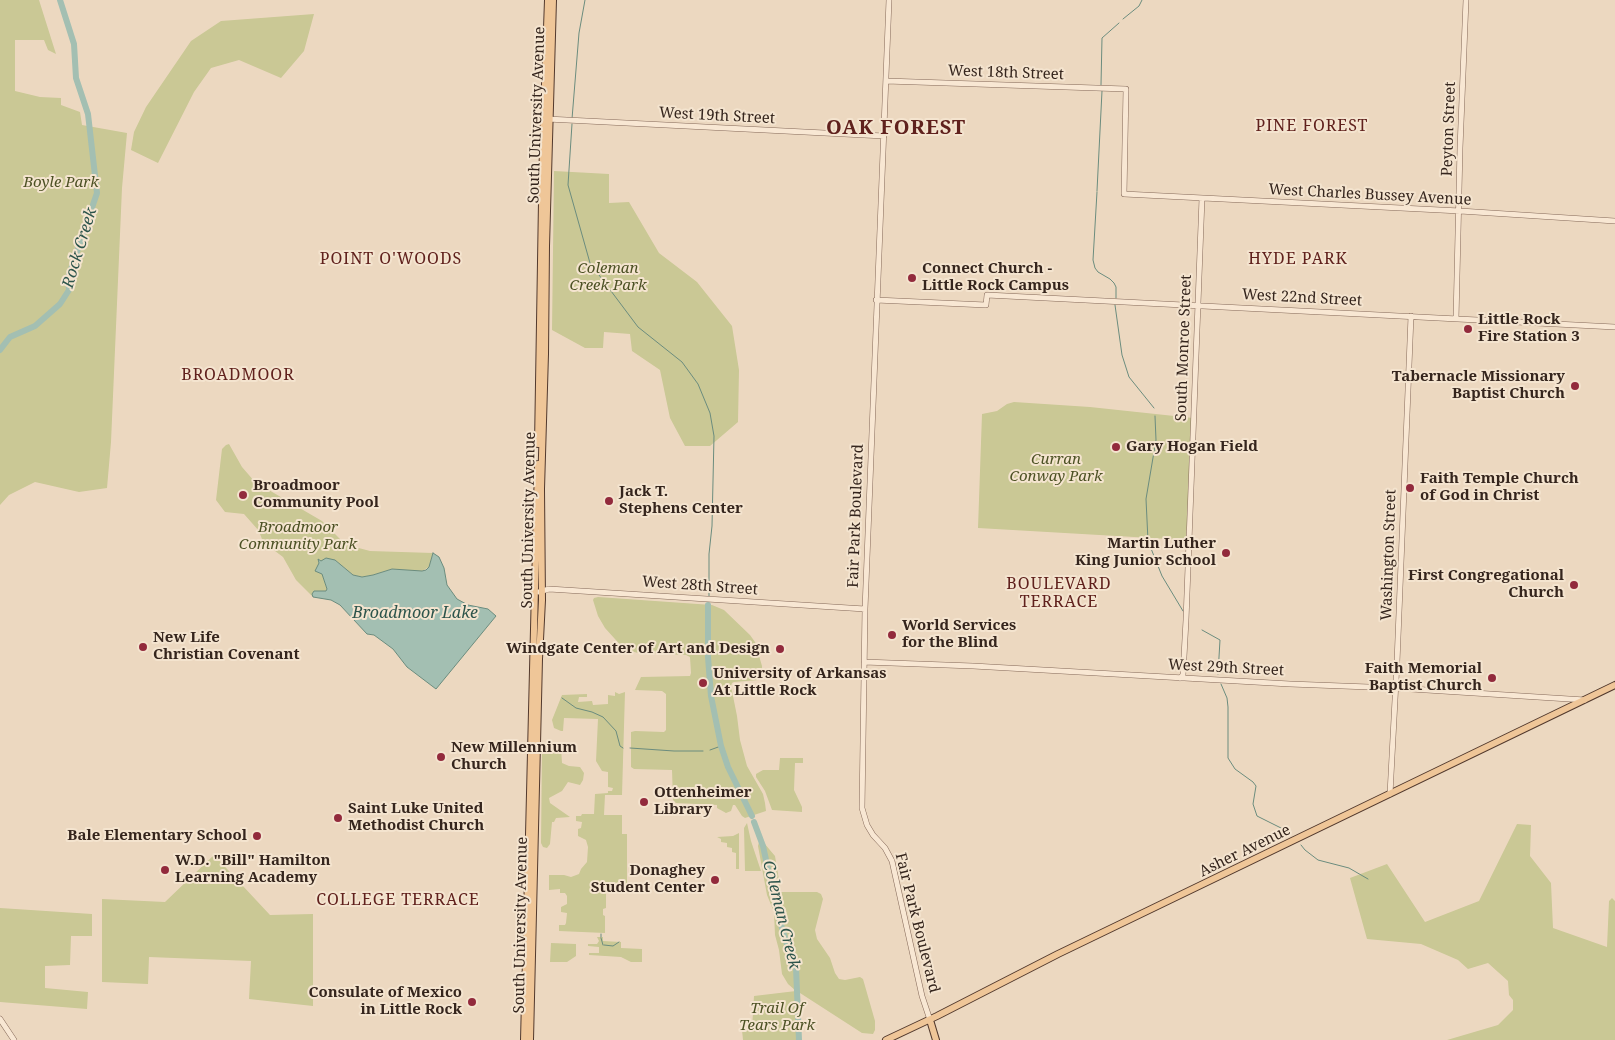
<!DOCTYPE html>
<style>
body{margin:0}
canvas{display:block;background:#ecd8c0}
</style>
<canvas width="1615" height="1040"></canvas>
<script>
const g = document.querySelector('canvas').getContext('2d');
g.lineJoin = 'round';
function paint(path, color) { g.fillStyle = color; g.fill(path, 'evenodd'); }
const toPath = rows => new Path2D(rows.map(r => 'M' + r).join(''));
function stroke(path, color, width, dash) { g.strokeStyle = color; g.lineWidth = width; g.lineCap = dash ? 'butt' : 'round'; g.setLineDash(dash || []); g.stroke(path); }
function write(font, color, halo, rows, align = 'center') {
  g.font = font + ' "Noto Serif",serif'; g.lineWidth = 4; g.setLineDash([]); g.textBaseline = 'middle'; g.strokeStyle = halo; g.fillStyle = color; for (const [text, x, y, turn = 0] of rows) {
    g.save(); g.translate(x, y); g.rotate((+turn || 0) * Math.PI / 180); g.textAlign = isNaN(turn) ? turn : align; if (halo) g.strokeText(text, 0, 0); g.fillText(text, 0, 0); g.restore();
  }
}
paint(toPath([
 [0,0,39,0,56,54,48,50,44,40,15,40,15,91,40,97,61,98,61,105,80,112,82,125,127,133,122,188,111,442,107,488,79,492,35,482,9,495,0,505],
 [314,14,304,51,281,78,239,60,211,68,194,92,158,163,131,150,134,132,146,107,191,41,221,21],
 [554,171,609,174,609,203,629,202,659,253,697,282,732,326,739,370,738,422,710,446,685,446,670,418,660,370,632,351,630,334,604,332,603,348,585,348,552,330],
 [1014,402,1090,407,1193,418,1186,540,978,528,982,414,997,411,1007,404],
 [229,444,242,467,255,482,322,521,340,539,355,547,370,551,433,553,429,567,422,571,407,572,392,569,373,575,362,577,353,575,335,560,319,563,327,589,326,591,312,594,313,597,296,580,283,557,263,542,259,531,244,514,225,512,216,500,222,449,226,445],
 [598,597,712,605,724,610,750,635,755,642,762,666,762,676,759,680,734,682,732,683,731,686,737,716,740,740,747,766,763,794,765,803,766,811,745,818,742,816,735,805,733,805,731,811,726,813,717,808,717,805,676,803,673,800,672,770,634,769,631,767,631,732,635,731,664,732,666,730,666,694,662,691,635,690,641,677,690,676,691,673,690,657,686,655,638,653,624,649,605,628,598,616,593,600,594,598],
 [615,692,619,694,625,692,622,795,605,795,604,815,622,815,622,834,627,834,627,886,632,886,632,889,609,889,606,891,606,908,603,909,603,915,605,916,605,933,559,931,559,925,565,925,566,923,567,913,561,912,561,907,567,904,567,896,565,893,560,893,560,889,549,890,549,875,564,875,571,877,579,874,581,869,587,862,588,847,586,840,578,836,578,829,581,828,582,822,576,821,576,816,581,816,582,814,594,814,595,794,608,793,608,791,612,791,613,788,608,787,608,772,602,771,596,761,598,719,564,718,563,731,561,731,554,728,552,720,562,695,587,694,587,697,579,697,578,702,592,701,593,705,608,704,608,695,615,696],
 [545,744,558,745,561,748,562,763,569,766,580,767,584,773,583,780,580,785,568,782,562,791,549,798,550,803,570,817,556,818,554,822,552,822,550,844,547,848,543,847,541,843,542,750],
 [780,758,803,758,803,763,795,763,794,790,802,807,802,812,772,810,765,791,756,777,756,774,763,770,779,770],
 [747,823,751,841,761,871,745,871,744,828],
 [1517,824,1531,825,1530,856,1551,883,1553,928,1607,947,1609,901,1612,898,1615,901,1615,1040,1447,1040,1498,1025,1513,1010,1513,1000,1509,995,1508,981,1488,963,1468,969,1458,960,1421,944,1367,939,1350,878,1387,864,1425,922,1479,901],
 [739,833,739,869,736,869,736,853,732,852,732,848,727,847,727,843,721,842,721,839,717,837,733,836],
 [759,842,764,843,775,856,781,892,817,892,821,894,823,899,815,930,817,939,830,958,835,973,839,979,845,980,860,977,863,979,875,1021,875,1030,873,1034,862,1033,800,993,801,1040,743,1040,742,1030,752,1029,754,996,796,991,788,984,782,974,779,950,775,935,774,912,767,895,758,846],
 [214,855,270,915,313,914,313,1006,249,999,251,961,149,957,148,984,102,982,102,899,165,902],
 [0,908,92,914,92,936,71,936,70,965,45,966,45,988,88,992,87,1009,0,1002],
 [597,937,603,937,603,941,621,942,621,948,642,949,642,962,631,962,621,957,589,955,589,953,599,953,599,947,588,946,588,944,597,944,599,941],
 [551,943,576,944,576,956,567,962,550,962]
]), '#cac895');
const water = toPath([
 [433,553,439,557,444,568,447,585,457,599,468,605,488,609,496,616,436,689,407,667,393,649,374,635,367,634,340,605,331,600,313,597,312,594,314,591,326,591,327,589,322,574,315,571,319,563,318,559,321,561,326,558,335,560,353,575,362,577,373,575,392,569,422,571,426,570,429,567,433,553]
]);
paint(water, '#a3bfb2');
stroke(water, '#6b8c7e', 1);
stroke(toPath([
 [1123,19,1139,6,1142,0],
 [1101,85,1102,38,1119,23],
 [572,119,579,33,585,0],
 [572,124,568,185,590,263,638,327,682,362,698,384,710,413,714,436,712,526,709,554,709,596],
 [1097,191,1102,91],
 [1097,192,1093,260,1095,268,1098,272,1110,279,1114,283,1116,287,1116,298],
 [1115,305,1122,355,1129,377,1154,408],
 [1155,416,1156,440,1146,499,1148,541,1162,576,1183,611],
 [1202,630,1220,640,1218,674],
 [1221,684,1227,698,1228,707,1228,758,1235,769,1253,782,1256,786,1253,804,1257,816,1287,831],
 [562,698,576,708,592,712,603,717,616,731,620,746,623,748],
 [630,748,674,751,703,751],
 [710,750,721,746],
 [1301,845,1305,850,1318,860,1349,868,1368,879],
 [601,934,601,937],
 [601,938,603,945],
 [604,945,613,946,619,942]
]), '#6b8c7e', 1);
stroke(toPath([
 [0,350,10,337,35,326,60,304,69,290,68,278,97,193,88,114,76,78,74,44,60,0],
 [708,605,708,657,711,696,721,746,728,767,752,816],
 [754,822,763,846,777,911,788,948,796,967,799,1040]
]), '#a3bfb2', 6);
const minor = toPath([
 [889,0,865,609,862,808,867,825,873,835,885,848,892,861,922,996,930,1020],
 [886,81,1126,89,1124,194,1460,211,1615,221],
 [547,119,884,136],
 [876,300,986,305,987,295,1615,327],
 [1456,319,1460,148,1466,0],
 [539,592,549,589,865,609],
 [864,662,973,666,1290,684,1395,688,1585,700],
 [1180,678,1183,675,1186,620,1202,198],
 [1390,794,1397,662,1411,316],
 [0,1019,14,1040]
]);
const major = toPath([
 [538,444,543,140,548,0],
 [930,1020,936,1040],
 [524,1040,538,464],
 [530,1040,539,659,542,600,541,489,545,354,546,246,553,0],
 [886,1040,937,1016,1058,954,1615,685]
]);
stroke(minor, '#856959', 6);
stroke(major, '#52392d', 8);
stroke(minor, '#f8e7d3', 5);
stroke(major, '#efc698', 6);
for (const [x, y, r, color] of [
 [912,278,5,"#922a3c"],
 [1468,329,5,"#922a3c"],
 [1575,386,5,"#922a3c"],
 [1116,447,5,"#922a3c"],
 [1410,488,5,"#922a3c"],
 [243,495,5,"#922a3c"],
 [609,501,5,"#922a3c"],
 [1226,553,5,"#922a3c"],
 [1574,585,5,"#922a3c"],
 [892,635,5,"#922a3c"],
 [143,647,5,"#922a3c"],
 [780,649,5,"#922a3c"],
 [1492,678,5,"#922a3c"],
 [703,683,5,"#922a3c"],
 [441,757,5,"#922a3c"],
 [644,802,5,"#922a3c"],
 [338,818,5,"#922a3c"],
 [257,836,5,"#922a3c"],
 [165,870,5,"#922a3c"],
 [715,880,5,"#922a3c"],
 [472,1002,5,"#922a3c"]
]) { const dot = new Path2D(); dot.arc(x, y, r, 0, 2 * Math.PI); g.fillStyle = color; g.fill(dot); stroke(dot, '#f4e4cf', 2); }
write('15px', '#35251d', '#f4e4cf', [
 ["West 18th Street",1006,73,2],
 ["South University Avenue",537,115,-88],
 ["West 19th Street",717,116,3],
 ["Peyton Street",1449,129,-88],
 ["West Charles Bussey Avenue",1370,195,3],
 ["West 22nd Street",1302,298,3],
 ["South Monroe Street",1184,348,-88],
 ["Fair Park Boulevard",856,516,-88],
 ["South University Avenue",529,520,-89],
 ["Washington Street",1389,555,-88],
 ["West 28th Street",700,586,4],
 ["West 29th Street",1226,668,3],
 ["Asher Avenue",1245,851,-26],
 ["Fair Park Boulevard",917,923,76],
 ["South University Avenue",521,925,-89]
]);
write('italic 15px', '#4c5124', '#f4e4cf', [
 ["Boyle Park",61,183],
 ["Coleman",608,269],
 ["Creek Park",608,286],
 ["Curran",1056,460],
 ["Conway Park",1056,477],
 ["Broadmoor",298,528],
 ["Community Park",298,545],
 ["Trail Of",777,1009],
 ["Tears Park",777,1026]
]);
write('bold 15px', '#35251d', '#f4e4cf', [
 ["Connect Church -",922,269],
 ["Little Rock Campus",922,286],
 ["Little Rock",1478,320],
 ["Fire Station 3",1478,337],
 ["Tabernacle Missionary",1565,377,"right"],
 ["Baptist Church",1565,394,"right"],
 ["Gary Hogan Field",1126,447],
 ["Faith Temple Church",1420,479],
 ["of God in Christ",1420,496],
 ["Broadmoor",253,486],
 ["Community Pool",253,503],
 ["Jack T.",619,492],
 ["Stephens Center",619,509],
 ["Martin Luther",1216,544,"right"],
 ["King Junior School",1216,561,"right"],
 ["First Congregational",1564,576,"right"],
 ["Church",1564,593,"right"],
 ["World Services",902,626],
 ["for the Blind",902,643],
 ["New Life",153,638],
 ["Christian Covenant",153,655],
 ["Windgate Center of Art and Design",770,649,"right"],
 ["Faith Memorial",1482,669,"right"],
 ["Baptist Church",1482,686,"right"],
 ["University of Arkansas",713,674],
 ["At Little Rock",713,691],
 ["New Millennium",451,748],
 ["Church",451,765],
 ["Ottenheimer",654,793],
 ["Library",654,810],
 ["Saint Luke United",348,809],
 ["Methodist Church",348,826],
 ["Bale Elementary School",247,836,"right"],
 ["W.D. \"Bill\" Hamilton",175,861],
 ["Learning Academy",175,878],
 ["Donaghey",705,871,"right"],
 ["Student Center",705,888,"right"],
 ["Consulate of Mexico",462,993,"right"],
 ["in Little Rock",462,1010,"right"]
], 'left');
g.letterSpacing = '1px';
write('16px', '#60211d', '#f4e4cf', [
 ["PINE FOREST",1312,126],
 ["POINT O'WOODS",391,259],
 ["HYDE PARK",1298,259],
 ["BROADMOOR",238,375],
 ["BOULEVARD",1059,584],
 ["TERRACE",1059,602],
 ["COLLEGE TERRACE",398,900]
]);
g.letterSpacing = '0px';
write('italic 16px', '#2c544b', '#f4e4cf', [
 ["Rock Creek",80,248,-73],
 ["Broadmoor Lake",415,613],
 ["Coleman Creek",781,915,76]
]);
g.letterSpacing = '1px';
write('bold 20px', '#60211d', '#f4e4cf', [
 ["OAK FOREST",896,128]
]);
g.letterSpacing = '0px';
</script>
